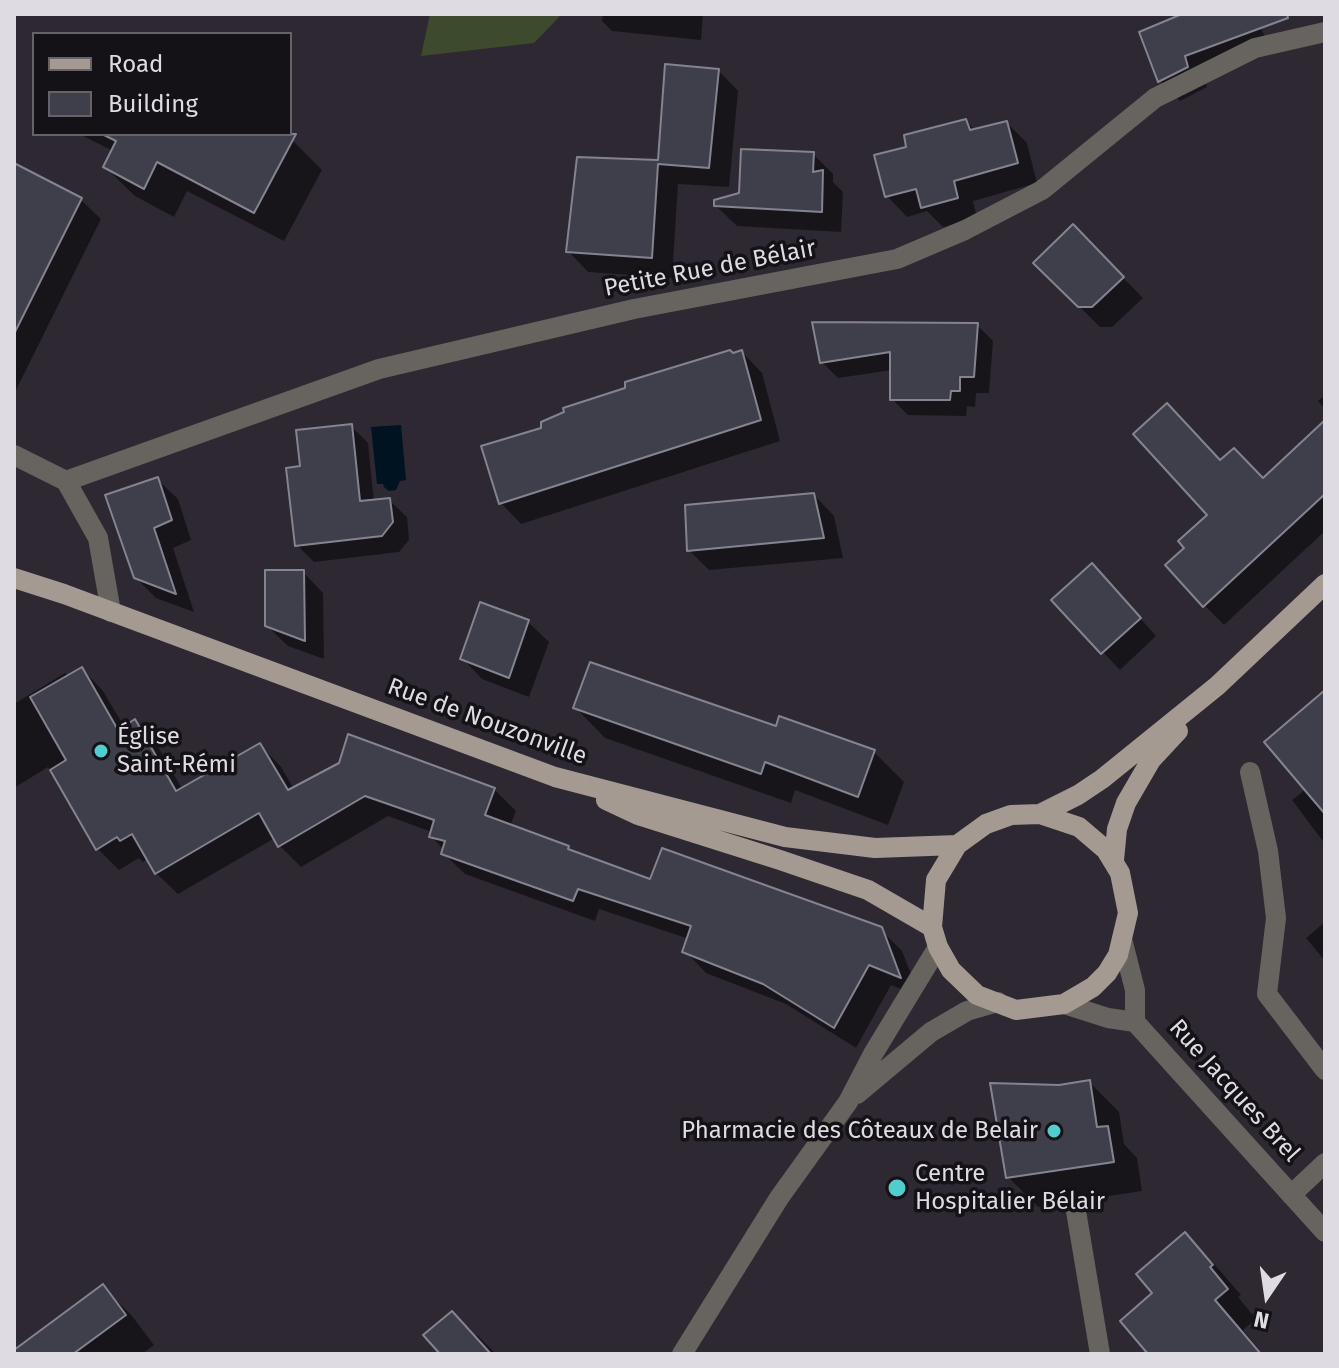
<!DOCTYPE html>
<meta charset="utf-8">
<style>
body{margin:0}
#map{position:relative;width:1339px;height:1368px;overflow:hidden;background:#2d2832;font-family:"Fira Sans",sans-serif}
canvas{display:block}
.frame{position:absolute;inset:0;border:16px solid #dfdbe2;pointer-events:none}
.legend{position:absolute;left:32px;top:32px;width:260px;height:104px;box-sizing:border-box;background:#141216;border:2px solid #656268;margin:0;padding:10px 14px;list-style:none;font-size:24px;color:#dfdbe2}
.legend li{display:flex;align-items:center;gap:16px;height:40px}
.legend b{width:40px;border:2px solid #656268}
.north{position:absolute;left:1227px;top:1256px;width:80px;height:80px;-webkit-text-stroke:6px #141216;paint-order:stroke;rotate:193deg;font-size:22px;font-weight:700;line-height:32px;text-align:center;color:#dfdbe2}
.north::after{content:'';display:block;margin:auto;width:28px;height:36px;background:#dfdbe2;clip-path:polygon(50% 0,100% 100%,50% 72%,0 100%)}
</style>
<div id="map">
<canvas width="1339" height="1368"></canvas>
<div class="frame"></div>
<ul class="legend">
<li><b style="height:10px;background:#a49a92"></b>Road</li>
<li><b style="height:22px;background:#3e3f4a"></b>Building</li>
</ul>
<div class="north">N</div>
</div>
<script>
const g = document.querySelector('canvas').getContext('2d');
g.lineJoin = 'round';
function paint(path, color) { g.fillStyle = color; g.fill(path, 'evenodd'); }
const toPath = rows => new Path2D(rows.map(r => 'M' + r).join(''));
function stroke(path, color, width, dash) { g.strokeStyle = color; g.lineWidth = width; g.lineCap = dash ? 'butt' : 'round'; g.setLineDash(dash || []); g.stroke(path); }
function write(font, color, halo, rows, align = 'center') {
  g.font = font + ' "Fira Sans",sans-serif'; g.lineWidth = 7; g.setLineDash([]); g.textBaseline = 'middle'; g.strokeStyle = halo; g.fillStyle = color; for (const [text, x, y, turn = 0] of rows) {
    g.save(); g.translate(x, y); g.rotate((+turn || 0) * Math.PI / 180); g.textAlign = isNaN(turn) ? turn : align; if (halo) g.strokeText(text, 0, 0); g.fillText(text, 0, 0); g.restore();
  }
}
paint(toPath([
 [430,14,562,14,534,43,421,56]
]), '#3e4a2e');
paint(toPath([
 [401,425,406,480,400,481,396,490,389,491,384,487,383,484,377,484,371,427]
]), '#001321');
paint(toPath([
 [603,14,703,14,701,40,612,31,602,21],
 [1188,14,1255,14,1271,51,1204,76,1207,87,1180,101,1160,81],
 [718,70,738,91,729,187,678,184,672,278,588,272,568,251,578,159,660,162],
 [966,121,976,131,1007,123,1027,143,1037,183,973,201,977,218,943,227,927,211,907,217,887,196,909,148],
 [79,134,281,134,292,140,322,170,284,241,187,191,174,217,135,196,105,167,113,151],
 [813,154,833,174,833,182,843,192,841,232,737,226,716,206,741,194],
 [14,166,81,200,101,219,14,394],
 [1073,227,1143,298,1112,327,1100,327,1036,263],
 [977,325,993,341,989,393,976,393,975,407,967,406,966,416,908,415,892,399,892,370,838,378,822,362],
 [742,352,762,373,780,441,521,524,501,503,543,429],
 [1325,395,1325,409,1318,401],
 [351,426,368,443,374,502,389,500,407,517,409,540,399,552,314,562,297,545],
 [1221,462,1263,480,1325,465,1325,531,1224,625,1204,605,1186,548,1210,515],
 [157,479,178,499,191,540,173,548,194,612,156,598,135,577],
 [814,495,834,516,843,558,709,570,689,550],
 [303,572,323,593,324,659,288,646,267,626],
 [1109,583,1156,636,1120,670,1054,601],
 [528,622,549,642,529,697,482,679,462,658],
 [82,669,103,691,125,728,134,722,156,743,182,789,260,745,281,767,294,789,494,789,516,811,510,826,568,848,573,853,651,882,880,929,902,951,920,997,891,985,856,1048,786,1004,706,973,685,951,689,939,599,909,595,921,465,874,443,853,444,850,431,836,432,832,388,816,301,867,280,846,275,838,178,894,156,873,148,858,143,862,139,858,119,870,98,849,48,767,14,788,14,704,65,673,69,677],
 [1325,693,1325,844,1292,800,1306,789],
 [576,708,777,729,874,752,904,782,888,825,795,790,791,803,605,738],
 [1325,922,1325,961,1306,938],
 [1089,1082,1119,1112,1124,1144,1137,1158,1142,1191,1038,1207,1008,1177,1059,1087],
 [1185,1235,1214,1264,1241,1295,1238,1297,1256,1319,1243,1330,1263,1354,1151,1354,1155,1294],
 [103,1287,132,1316,154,1345,142,1354,14,1354,14,1352],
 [477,1335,496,1354,443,1354,475,1337]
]), '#0007');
const building = toPath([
 [1182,14,1287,14,1288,18,1185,56,1188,67,1158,82,1139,32,1182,14],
 [665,64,719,69,709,168,658,164,652,258,566,252,577,157,658,160,665,64],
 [966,119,970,130,1007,121,1018,163,954,181,958,198,921,208,916,189,885,197,874,155,906,147,904,135,966,119],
 [102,134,296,134,254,213,157,162,144,189,103,167,116,141,102,134],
 [741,149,814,152,813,172,823,170,822,212,714,206,714,200,739,193,741,149],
 [14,163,82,198,14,334,14,163],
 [1073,224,1124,277,1092,307,1078,307,1033,263,1073,224],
 [812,322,978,323,974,377,960,377,960,391,951,391,950,400,890,400,890,352,820,363,812,322],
 [730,350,733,353,742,350,761,420,499,504,481,446,541,428,541,422,564,412,563,408,625,388,625,382,730,350],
 [1167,403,1220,460,1234,448,1263,478,1325,420,1325,494,1203,607,1165,565,1184,548,1178,541,1207,515,1133,434,1167,403],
 [352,424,360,501,390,498,393,522,382,536,295,546,286,468,300,466,296,430,352,424],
 [158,477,172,520,154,528,176,594,134,578,105,495,158,477],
 [814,493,824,538,687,551,685,505,814,493],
 [1092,563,1141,618,1101,654,1051,600,1092,563],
 [265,570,304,570,305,641,265,626,265,570],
 [480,602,529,620,509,678,460,659,480,602],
 [590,662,776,726,779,716,875,750,858,797,765,762,761,774,573,708,590,662],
 [82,667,118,730,135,719,176,791,260,743,288,790,339,763,348,734,495,788,485,815,569,846,568,849,650,879,662,848,882,927,901,978,869,965,834,1028,763,984,682,952,691,926,578,889,573,901,441,854,445,841,429,837,434,820,365,796,278,847,259,813,155,874,132,834,120,841,117,837,96,850,50,770,66,760,30,697,82,667],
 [1325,690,1325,814,1264,742,1325,690],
 [1090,1080,1097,1127,1108,1126,1114,1162,1006,1178,990,1083,1059,1085,1090,1080],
 [1185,1232,1213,1265,1210,1267,1228,1289,1215,1300,1261,1354,1148,1354,1120,1321,1152,1293,1136,1274,1185,1232],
 [103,1284,126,1315,73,1354,14,1354,14,1350,103,1284],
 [452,1311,491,1354,440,1354,423,1335,452,1311]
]);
paint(building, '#3e3f4a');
stroke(building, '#848491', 2);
stroke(toPath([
 [14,455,66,481,98,538,111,612],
 [66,481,379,369,634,309,897,259,965,230,1042,190,1155,98,1255,48,1325,32],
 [1250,772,1268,851,1276,918,1267,994,1325,1070],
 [1064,1004,1108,1018,1135,1022,1135,990,1122,939],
 [1135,1022,1325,1232],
 [857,1094,931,1032,967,1011,998,1002],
 [1291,1195,1325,1163],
 [1075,1205,1100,1354],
 [682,1354,779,1198,848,1102,873,1054,938,947]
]), '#67635f', 20);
stroke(toPath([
 [14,578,64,594,555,777,785,837,875,848,957,845],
 [606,800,638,815,780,860,868,890,932,927],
 [1040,814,1079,827,1106,850,1120,873,1128,913,1118,955,1107,973,1093,987,1064,1004,1016,1010,977,995,951,970,938,947,932,927,936,880,957,845,986,824,1011,815,1040,814,1078,795,1102,779,1217,686,1325,584],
 [1114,860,1117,829,1126,803,1151,760,1178,731]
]), '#a49a92', 20);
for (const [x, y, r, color] of [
 [101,751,8,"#52cdce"],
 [1054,1131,8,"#52cdce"],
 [897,1188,10,"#52cdce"]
]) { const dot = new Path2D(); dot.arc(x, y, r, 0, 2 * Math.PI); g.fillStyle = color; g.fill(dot); stroke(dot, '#141216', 3); }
write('24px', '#dfdbe2', '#141216', [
 ["Petite Rue de Bélair",710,269,-11],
 ["Rue de Nouzonville",487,722,20],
 ["Rue Jacques Brel",1234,1091,48]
]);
write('24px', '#dfdbe2', '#141216', [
 ["Église",117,737],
 ["Saint-Rémi",117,765],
 ["Pharmacie des Côteaux de Belair",1038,1131,"right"],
 ["Centre",915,1174],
 ["Hospitalier Bélair",915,1202]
], 'left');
</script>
